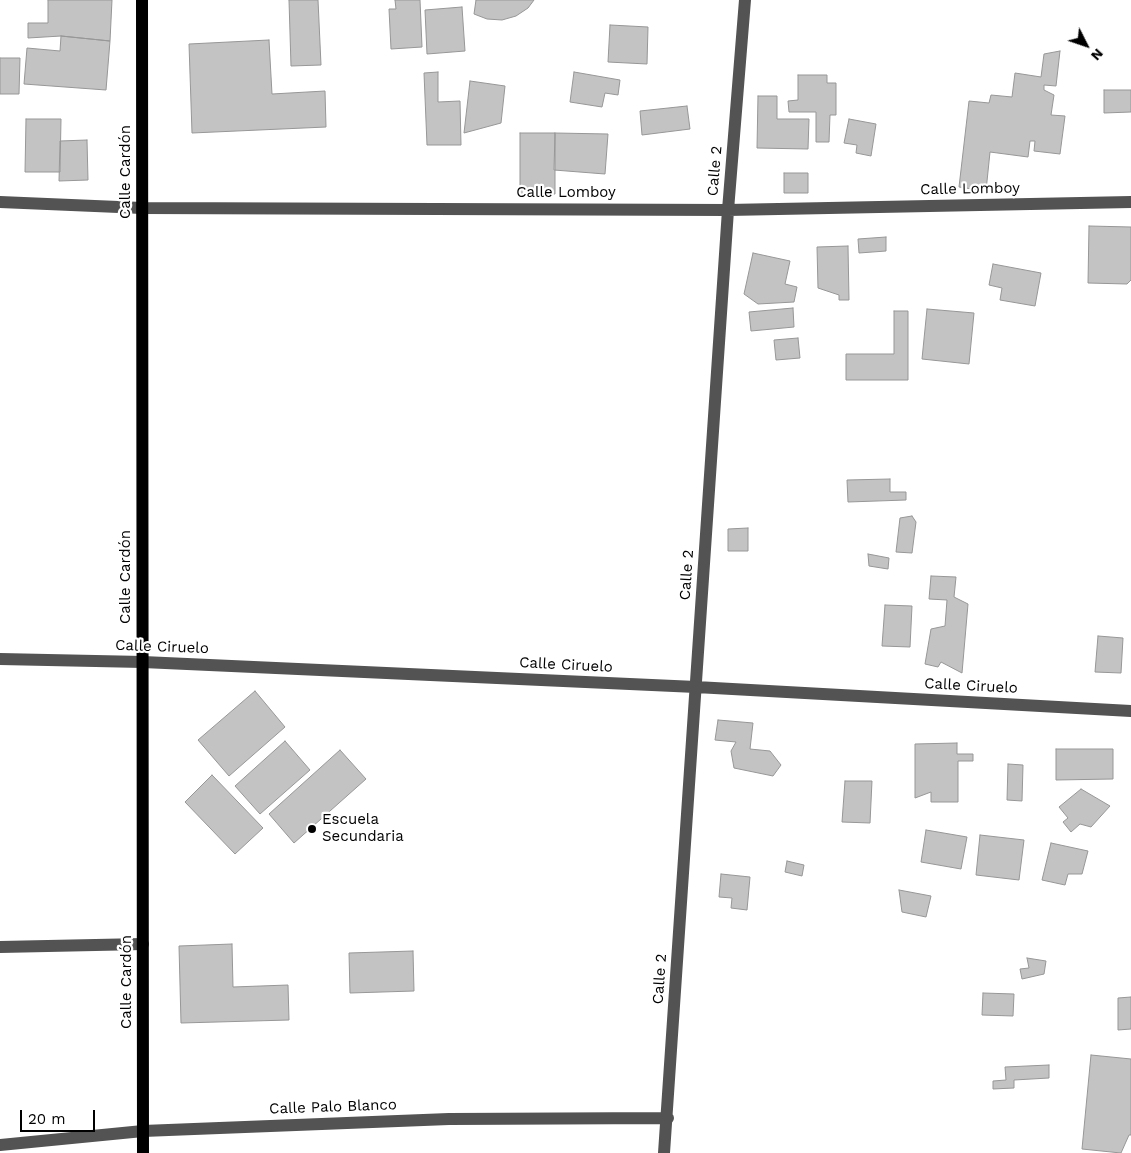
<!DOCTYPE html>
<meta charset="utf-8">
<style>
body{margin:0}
#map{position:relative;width:1131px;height:1153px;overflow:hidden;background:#fff;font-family:"Work Sans",sans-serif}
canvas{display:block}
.north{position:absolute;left:1061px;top:20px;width:50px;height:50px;-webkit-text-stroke:4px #fff;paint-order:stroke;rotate:131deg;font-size:14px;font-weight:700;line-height:20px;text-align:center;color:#000}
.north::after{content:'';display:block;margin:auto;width:18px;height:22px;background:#000;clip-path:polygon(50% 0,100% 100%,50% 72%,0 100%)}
.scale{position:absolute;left:20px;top:1110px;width:75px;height:22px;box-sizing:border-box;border:2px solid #000;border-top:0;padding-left:6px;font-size:15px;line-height:18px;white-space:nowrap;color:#000;-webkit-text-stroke:4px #fff;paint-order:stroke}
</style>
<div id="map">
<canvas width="1131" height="1153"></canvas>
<div class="north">N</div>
<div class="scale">20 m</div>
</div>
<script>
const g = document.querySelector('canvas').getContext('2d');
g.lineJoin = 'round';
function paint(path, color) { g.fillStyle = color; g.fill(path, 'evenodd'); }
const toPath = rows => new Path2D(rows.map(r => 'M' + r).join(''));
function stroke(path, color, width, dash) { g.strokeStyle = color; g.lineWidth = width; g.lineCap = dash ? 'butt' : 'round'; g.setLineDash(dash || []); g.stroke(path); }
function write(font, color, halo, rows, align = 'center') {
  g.font = font + ' "Work Sans",sans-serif'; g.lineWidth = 4.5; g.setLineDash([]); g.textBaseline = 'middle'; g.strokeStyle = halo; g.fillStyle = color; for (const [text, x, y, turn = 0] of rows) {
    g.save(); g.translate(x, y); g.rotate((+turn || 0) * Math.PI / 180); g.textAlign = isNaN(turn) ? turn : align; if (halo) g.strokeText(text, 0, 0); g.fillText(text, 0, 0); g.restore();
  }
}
const building = toPath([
 [48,0,112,0,110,41,61,36,28,38,28,23,48,23,48,0],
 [289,0,318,0,321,65,291,66,289,0],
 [395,0,420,0,422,47,391,49,389,9,396,9,395,0],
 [476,0,534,0,528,8,516,16,502,20,487,19,474,14,476,0],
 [462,7,465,51,427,54,425,10,462,7],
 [610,25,648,27,647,64,608,62,610,25],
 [61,36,110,41,106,90,24,84,27,48,60,51,61,36],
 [269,40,272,94,325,91,326,127,192,133,189,44,269,40],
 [1060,51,1056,86,1044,85,1044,90,1054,95,1051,115,1065,116,1060,154,1034,151,1035,141,1030,141,1028,157,990,152,986,191,959,187,969,101,989,103,991,95,1012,97,1015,73,1041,77,1044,54,1060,51],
 [0,58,20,58,19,94,0,94,0,58],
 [438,72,438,102,460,101,461,145,427,145,424,73,438,72],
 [574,72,620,80,618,95,605,93,602,107,570,102,574,72],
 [798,75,827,75,827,83,836,83,836,115,830,115,829,142,816,142,816,112,789,112,788,101,798,100,798,75],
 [470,81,505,86,501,123,464,133,470,81],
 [1104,90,1131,90,1131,112,1104,113,1104,90],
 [758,96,777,96,777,119,809,119,808,149,757,148,758,96],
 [687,106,690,129,642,135,640,111,687,106],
 [26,119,61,119,60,172,25,172,26,119],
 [849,119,876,124,871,156,856,153,857,145,844,143,849,119],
 [520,133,555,133,555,194,520,195,520,133],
 [555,133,608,134,605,174,554,170,555,133],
 [87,140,88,180,59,181,60,141,87,140],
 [784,173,808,173,808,193,784,193,784,173],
 [1089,226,1131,227,1131,280,1127,284,1088,283,1089,226],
 [886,237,886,251,859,253,858,239,886,237],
 [848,246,849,300,839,300,839,295,818,288,817,247,848,246],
 [753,253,790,261,785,284,797,287,794,302,758,304,744,294,753,253],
 [993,264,1041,273,1035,306,1000,300,1002,288,989,285,993,264],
 [793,308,794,327,751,331,749,312,793,308],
 [927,309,974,313,969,364,922,359,927,309],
 [894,311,908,311,908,380,846,380,846,354,894,354,894,311],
 [798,338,800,358,776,360,774,340,798,338],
 [890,479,890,492,906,492,906,500,848,502,847,480,890,479],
 [912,516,916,522,912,553,896,552,900,518,912,516],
 [748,528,748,551,728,551,728,529,748,528],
 [868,554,889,558,888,569,869,566,868,554],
 [931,576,956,577,954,597,968,604,962,673,941,662,938,667,925,664,931,629,945,626,947,600,929,599,931,576],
 [885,605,912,606,910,647,882,646,885,605],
 [1098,636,1123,638,1121,673,1095,672,1098,636],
 [255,691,285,727,229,776,198,740,255,691],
 [718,720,753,723,750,749,770,751,781,765,773,776,734,768,731,751,736,742,715,740,718,720],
 [285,741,310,770,260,814,235,786,285,741],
 [957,743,957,754,973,754,973,761,958,761,958,802,931,802,931,792,915,798,915,744,957,743],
 [1056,749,1113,749,1113,779,1056,780,1056,749],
 [340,750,366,779,294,843,269,814,340,750],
 [1008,764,1023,765,1022,801,1007,800,1008,764],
 [212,775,263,828,235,854,185,802,212,775],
 [845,781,872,781,870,823,842,822,845,781],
 [1081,789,1110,806,1091,827,1080,824,1071,832,1063,822,1068,818,1059,807,1081,789],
 [926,830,967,837,961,869,921,862,926,830],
 [980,835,1024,840,1019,880,976,875,980,835],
 [1051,843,1088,851,1082,874,1068,874,1065,885,1042,880,1051,843],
 [787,861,804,865,802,876,785,872,787,861],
 [721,874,750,877,747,910,731,908,732,898,719,897,721,874],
 [899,890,931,896,926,917,902,912,899,890],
 [232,944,233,987,288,985,289,1020,181,1023,179,946,232,944],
 [413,951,414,991,350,993,349,953,413,951],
 [1027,958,1046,961,1044,974,1022,979,1020,969,1029,968,1027,958],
 [983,993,1014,994,1013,1016,982,1015,983,993],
 [1131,997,1131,1029,1118,1030,1118,998,1131,997],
 [1091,1055,1131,1059,1131,1135,1129,1135,1121,1153,1082,1149,1091,1055],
 [1049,1065,1049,1078,1014,1080,1014,1088,993,1089,993,1081,1006,1080,1005,1067,1049,1065]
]);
paint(building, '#c3c3c3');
stroke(building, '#979797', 1);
stroke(toPath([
 [0,202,142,208,728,210,1131,202],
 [0,659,143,662,696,687,1131,711],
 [0,947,143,944],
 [0,1145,143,1131,449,1119,668,1118],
 [664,1153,728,210,745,0]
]), '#535353', 12);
stroke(toPath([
 [142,0,143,1153]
]), '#000', 12);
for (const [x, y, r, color] of [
 [312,829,5,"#000"]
]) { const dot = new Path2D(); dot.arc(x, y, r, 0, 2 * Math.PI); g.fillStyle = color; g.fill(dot); stroke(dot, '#fff', 2); }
write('15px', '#000', '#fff', [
 ["Calle 2",715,171,-85],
 ["Calle Cardón",126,172,-90],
 ["Calle Lomboy",970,189,-1],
 ["Calle Lomboy",566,193],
 ["Calle 2",687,575,-86],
 ["Calle Cardón",126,577,-90],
 ["Calle Ciruelo",162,647,2],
 ["Calle Ciruelo",566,665,3],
 ["Calle Ciruelo",971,686,3],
 ["Calle 2",660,979,-86],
 ["Calle Cardón",127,982,-90],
 ["Calle Palo Blanco",333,1107,-2]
]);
write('15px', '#000', '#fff', [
 ["Escuela",322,820],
 ["Secundaria",322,837]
], 'left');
</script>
